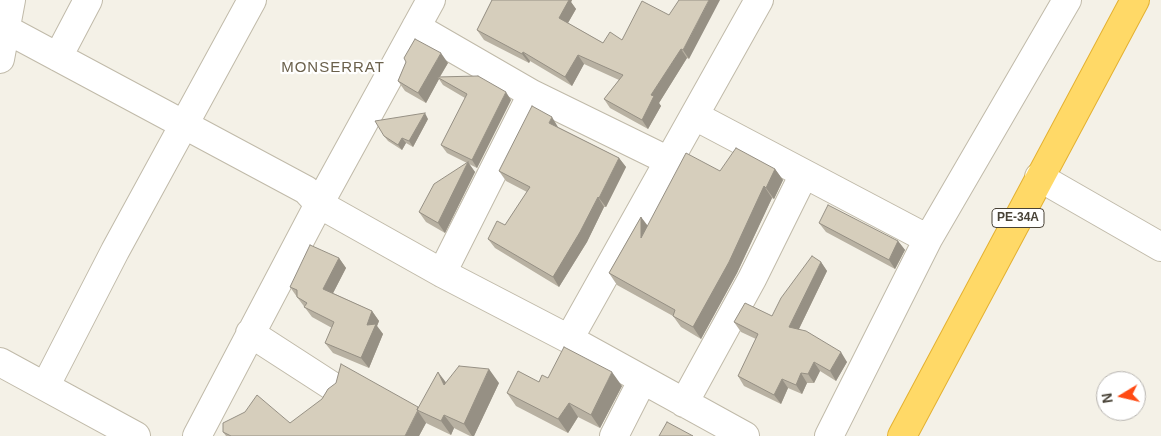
<!DOCTYPE html>
<style>
body{margin:0}
#map{position:relative;width:1161px;height:436px;overflow:hidden;background:#f4f1e7;font-family:Helvetica,sans-serif}
canvas{display:block}
.north{position:absolute;left:1096px;top:371px;width:50px;height:50px;box-sizing:border-box;background:#fff;border:1px solid #b6b3af;border-radius:50%;rotate:261deg;font-size:14px;font-weight:700;line-height:20px;text-align:center;color:#484236}
.north::after{content:'';display:block;margin:auto;width:18px;height:22px;background:#ff4a13;clip-path:polygon(50% 0,100% 100%,50% 72%,0 100%)}
</style>
<div id="map">
<canvas width="1161" height="436"></canvas>
<div class="north">N</div>
</div>
<script>
const g = document.querySelector('canvas').getContext('2d');
g.lineJoin = 'round';
const toPath = rows => new Path2D(rows.map(r => 'M' + r).join(''));
function stroke(path, color, width, dash) { g.strokeStyle = color; g.lineWidth = width; g.lineCap = dash ? 'butt' : 'round'; g.setLineDash(dash || []); g.stroke(path); }
function paint(path, color) { g.fillStyle = color; g.fill(path, 'evenodd'); }
function write(font, color, halo, rows, align = 'center') {
  g.font = font + ' Helvetica,sans-serif'; g.lineWidth = 4.5; g.setLineDash([]); g.textBaseline = 'middle'; g.strokeStyle = halo; g.fillStyle = color; for (const [text, x, y, turn = 0] of rows) {
    g.save(); g.translate(x, y); g.rotate((+turn || 0) * Math.PI / 180); g.textAlign = isNaN(turn) ? turn : align; if (halo) g.strokeText(text, 0, 0); g.fillText(text, 0, 0); g.restore();
  }
}
const street = toPath([
 [416,27,532,94,669,161],
 [0,29,15,34,306,190,319,204,442,273,569,339,745,436],
 [58,57,88,0],
 [0,59,11,0],
 [695,116,928,239],
 [1039,177,1161,247],
 [442,273,532,94],
 [250,333,332,386],
 [569,339,759,0],
 [0,362,136,436],
 [46,385,115,251,252,0],
 [684,403,752,279,804,174],
 [197,436,319,204,431,0],
 [614,436,642,381],
 [829,436,928,239,1067,0]
]);
const highway = toPath([
 [902,436,1135,0]
]);
stroke(street, '#c0baa9', 30);
stroke(highway, '#e4b131', 30);
stroke(street, '#fff', 28);
stroke(highway, '#ffd967', 28);
paint(toPath([
 [492,0,572,0,571,2,576,9,568,23,603,43,622,40,669,15,689,59,687,58,659,103,661,106,648,129,610,108,604,99,619,80,584,64,572,86,530,61,529,63,484,40,477,30],
 [406,62,448,63,440,77,511,100,477,168,469,164,475,172,445,233,426,222,419,212,467,163,447,153,441,145,465,98,443,85,439,79,426,103,405,91,398,81],
 [428,119,413,147,406,143,402,150,388,141,384,136],
 [558,127,619,158,626,167,606,207,604,207,587,242,559,287,495,248,488,239,505,225,527,192,506,181,499,171],
 [775,169,783,180,774,199,772,198,737,273,701,339,681,327,673,316,617,285,609,273,641,217,648,226,720,171],
 [819,223,898,241,905,250,895,269,826,232],
 [339,258,346,268,333,293,372,311,379,321,377,326,383,334,369,368,333,353,325,343,332,328,312,317,297,297,290,287],
 [821,262,827,271,799,329,847,362,836,381,820,371,814,383,807,383,802,394,788,388,781,404,744,386,738,376,756,339,741,332,734,322,772,316],
 [548,378,622,386,600,428,578,417,568,433,516,406,507,393],
 [446,383,499,383,474,436,470,436,454,428,451,435,426,423,419,436,226,436,223,432,418,407]
]), '#b8b1a2');
paint(toPath([
 [566,0,572,0,571,2,576,9,565,28,559,18],
 [709,0,720,0,689,59,683,50],
 [681,49,687,58,659,103,661,106,648,129,642,120,651,95],
 [523,52,530,61,529,63,522,54],
 [441,53,448,63,439,78,437,77,439,79,426,103,418,93],
 [578,55,584,64,572,86,565,77],
 [506,92,511,100,477,168,472,160],
 [425,113,428,119,413,147,409,141],
 [552,117,558,127,555,132,549,123],
 [402,138,406,143,402,150,398,145],
 [619,158,626,167,606,207,599,198],
 [468,162,475,172,445,233,438,223],
 [775,169,783,180,774,199,766,188],
 [764,186,772,198,737,273,701,339,693,327],
 [598,197,604,207,587,242,559,287,553,277],
 [641,217,649,228,641,238],
 [898,241,905,250,895,269,889,260],
 [339,258,346,268,330,299,323,289],
 [821,262,827,271,795,337,789,327],
 [372,311,379,321,377,326,383,334,369,368,361,358,367,325],
 [841,352,847,362,836,381,830,371],
 [814,362,820,371,814,383,808,374],
 [489,369,499,383,474,436,472,436,464,424],
 [438,372,448,385,444,385],
 [612,372,622,386,600,428,591,415],
 [801,373,807,383,802,394,796,385],
 [782,379,788,388,781,404,774,395],
 [569,403,578,417,568,433,558,419],
 [418,411,426,423,419,436,405,436],
 [444,415,454,428,451,435,441,421]
]), '#969084');
const building = toPath([
 [492,0,569,0,559,18,603,43,610,32,622,40,642,1,669,15,679,0,709,0,683,50,681,49,651,95,654,96,642,120,604,99,623,75,578,55,565,77,523,52,522,54,477,30,492,0],
 [415,39,441,53,418,93,398,81,406,62,404,58,415,39],
 [478,76,506,92,472,160,441,145,467,94,437,77,478,76],
 [532,106,552,117,549,123,619,158,599,198,598,197,580,232,553,277,488,239,497,221,505,225,530,187,499,171,532,106],
 [425,113,409,141,402,138,398,145,384,136,375,121,425,113],
 [736,148,775,169,766,188,764,186,729,262,693,327,673,316,675,310,609,273,641,217,641,238,686,153,720,171,736,148],
 [468,162,438,223,419,212,434,184,468,162],
 [828,205,898,241,889,260,819,223,828,205],
 [310,245,339,258,323,289,372,311,367,325,376,324,361,358,325,343,334,322,304,307,307,303,297,297,297,290,290,287,310,245],
 [812,256,821,262,789,327,806,331,841,352,830,371,814,362,808,374,801,373,796,385,782,379,774,395,738,376,758,334,734,322,745,303,772,316,781,298,812,256],
 [564,347,612,372,591,415,569,403,558,419,507,393,518,371,539,382,542,375,548,378,564,347],
 [341,364,418,407,417,410,418,410,405,436,231,436,223,432,223,423,245,412,257,395,290,423,322,399,328,389,336,383,341,364],
 [459,366,489,369,464,424,444,415,441,421,417,410,438,372,444,385,459,366],
 [667,422,693,436,659,436,667,422]
]);
paint(building, '#d6cebc');
stroke(building, '#969084', 1);
for (const [x, y, w] of [
 [1018,218,52]
]) { const box = new Path2D(); box.roundRect(x - w / 2, y - 9.5, w, 19, 4); g.fillStyle = '#fff'; g.fill(box); stroke(box, '#484236', 1); }
write('bold 12px', '#484236', null, [
 ["PE-34A",1018,218]
]);
g.letterSpacing = '1px';
write('15px', '#6b614c', '#fff', [
 ["MONSERRAT",333,68]
]);
g.letterSpacing = '0px';
</script>
